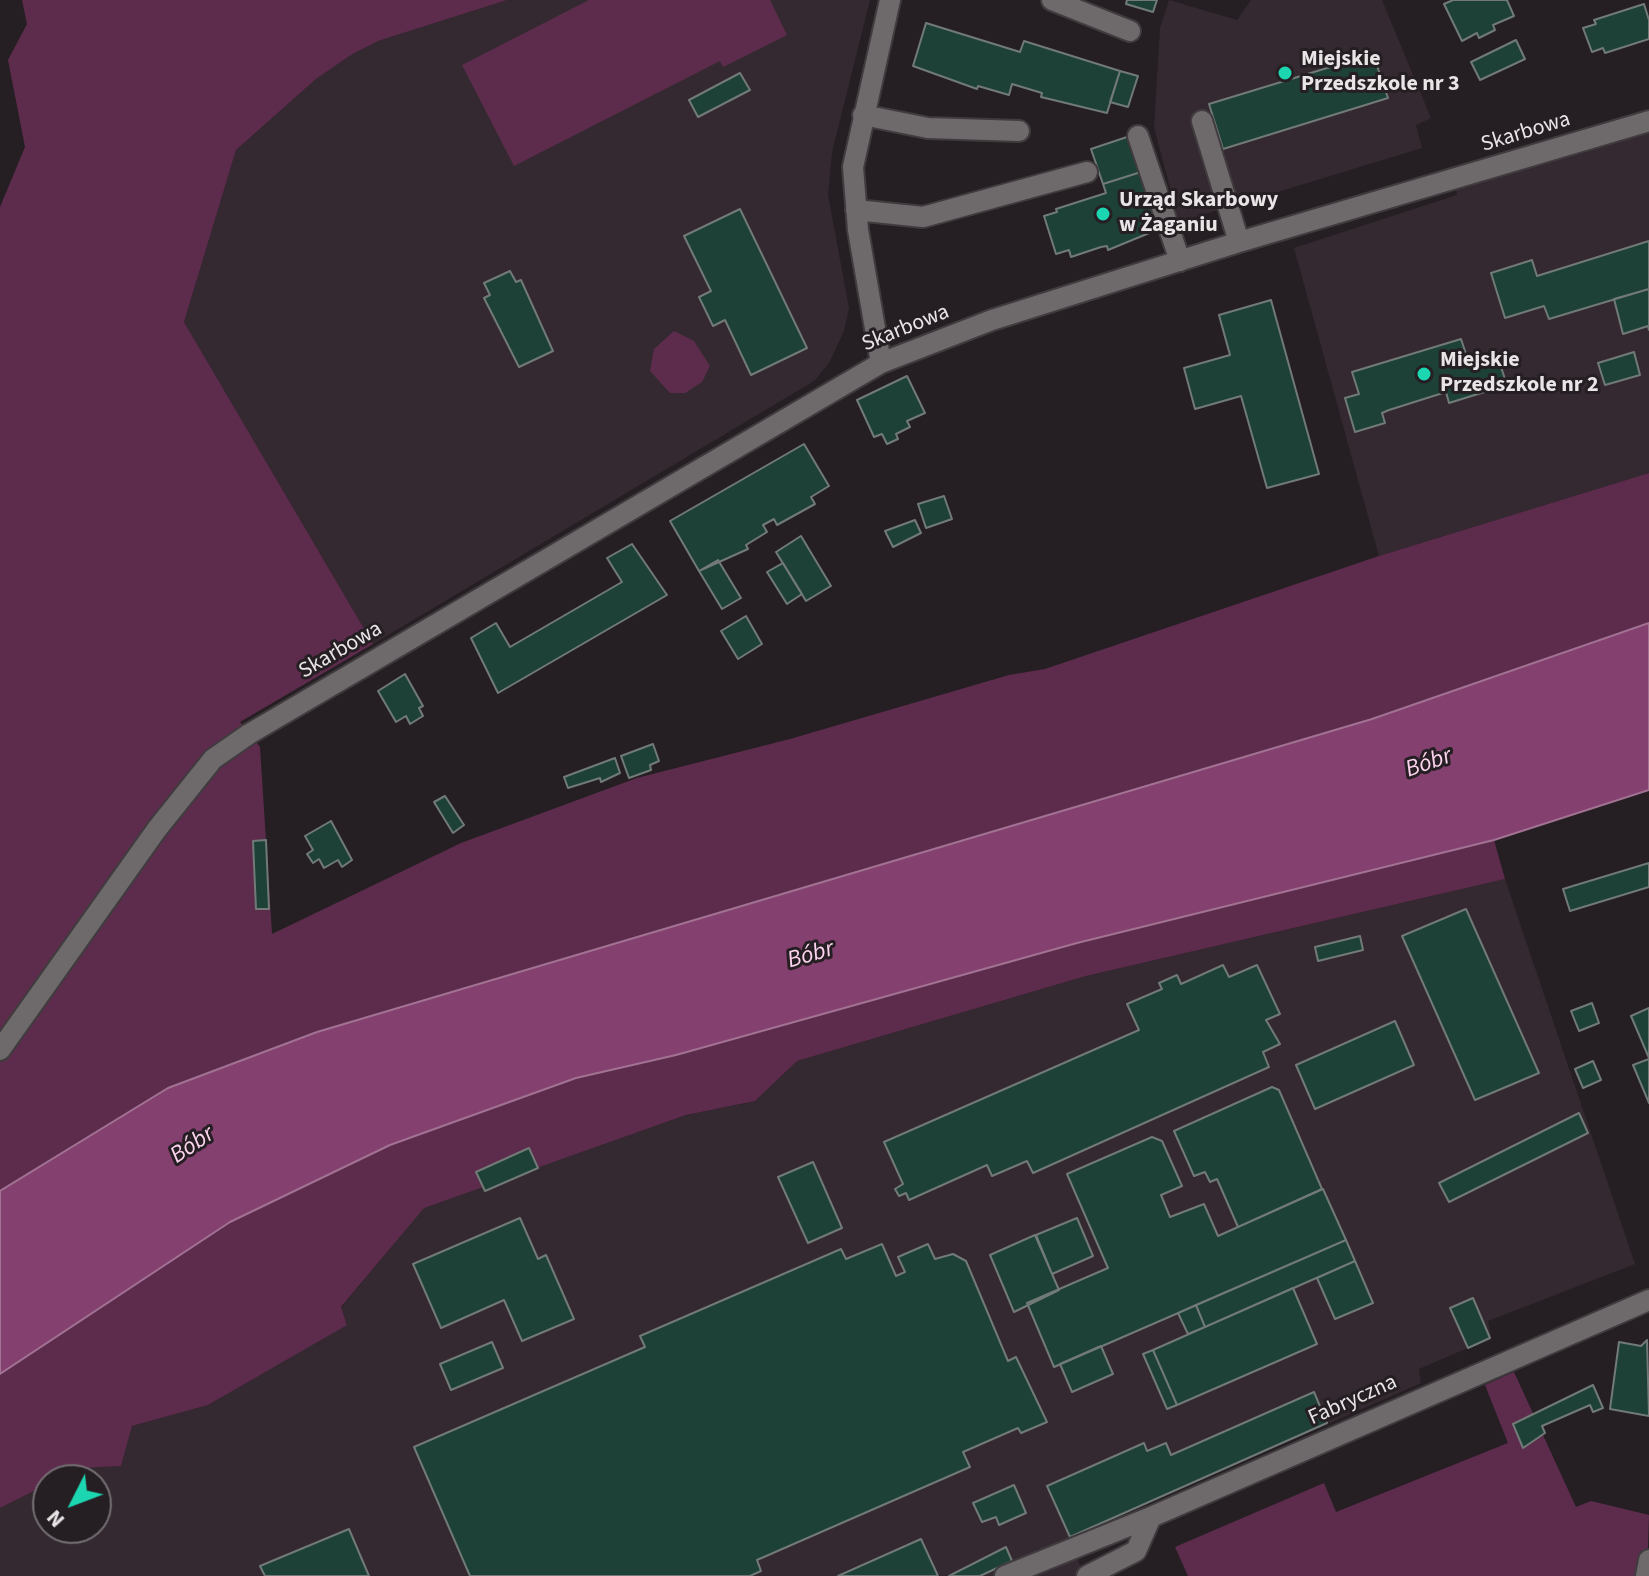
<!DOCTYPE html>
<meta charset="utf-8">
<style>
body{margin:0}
#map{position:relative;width:1649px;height:1576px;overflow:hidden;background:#251f23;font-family:"Source Sans 3",sans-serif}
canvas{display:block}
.north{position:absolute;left:32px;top:1464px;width:80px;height:80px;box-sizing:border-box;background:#251f23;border:2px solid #736e71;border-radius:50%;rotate:228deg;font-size:22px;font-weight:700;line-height:32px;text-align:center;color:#e9e5e7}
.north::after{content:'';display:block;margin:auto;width:28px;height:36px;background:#1cd5b1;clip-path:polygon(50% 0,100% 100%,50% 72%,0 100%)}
</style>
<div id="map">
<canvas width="1649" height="1576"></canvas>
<div class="north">N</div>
</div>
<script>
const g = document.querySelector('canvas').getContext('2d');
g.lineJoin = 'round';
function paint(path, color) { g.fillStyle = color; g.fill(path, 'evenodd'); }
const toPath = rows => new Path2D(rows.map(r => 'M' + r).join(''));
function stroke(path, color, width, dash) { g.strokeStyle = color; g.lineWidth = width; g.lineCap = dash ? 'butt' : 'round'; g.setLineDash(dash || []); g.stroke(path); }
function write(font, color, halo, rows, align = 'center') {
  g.font = font + ' "Source Sans 3",sans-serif'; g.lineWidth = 6; g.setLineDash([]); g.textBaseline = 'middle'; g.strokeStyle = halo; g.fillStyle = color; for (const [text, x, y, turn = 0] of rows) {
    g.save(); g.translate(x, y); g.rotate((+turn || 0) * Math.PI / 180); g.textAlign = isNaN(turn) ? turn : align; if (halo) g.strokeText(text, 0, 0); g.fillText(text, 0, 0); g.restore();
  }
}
paint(toPath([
 [507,0,870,0,832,152,828,195,849,308,844,331,829,363,814,381,373,644,184,322,236,150,316,79,351,55,378,41],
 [1169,0,1237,20,1251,0,1382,0,1431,118,1416,125,1422,148,1179,222,1154,127,1160,28],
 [1649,122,1649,473,1379,556,1294,248,1457,195,1454,178],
 [1505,879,1635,1264,1488,1321,1491,1338,1419,1369,1421,1383,1071,1537,1083,1576,0,1576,0,1508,48,1484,48,1528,96,1528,96,1480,56,1480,81,1467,121,1466,132,1426,208,1405,347,1324,341,1308,423,1208,686,1115,755,1101,797,1061,1086,976]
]), '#342930');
paint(toPath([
 [22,0,507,0,378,41,351,55,316,79,236,150,184,322,373,644,240,722,260,747,272,934,461,843,637,778,790,739,1009,675,1045,669,1379,556,1649,473,1649,623,1372,719,168,1088,0,1191,0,207,25,147,8,60,27,24],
 [589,0,770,0,787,35,723,67,720,61,514,166,462,65],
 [674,331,694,341,710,366,702,382,685,393,670,393,650,371,654,349],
 [1494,840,1505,879,1086,976,797,1061,755,1101,686,1115,424,1208,341,1307,347,1325,208,1405,132,1426,121,1466,81,1468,56,1480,48,1480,48,1484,0,1508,0,1374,230,1222,390,1145,576,1078,676,1055,1077,943],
 [1514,1372,1576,1507,1591,1501,1649,1515,1647,1576,1188,1576,1175,1547,1324,1483,1336,1512,1508,1443,1485,1385]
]), '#5d2c4d');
const water = toPath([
 [1649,623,1649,790,1494,840,1077,943,676,1055,576,1078,390,1145,230,1222,0,1374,0,1191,168,1088,317,1032,1372,719,1649,623]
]);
paint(water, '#84406f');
stroke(water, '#a27293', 2);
const building = toPath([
 [1127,0,1157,0,1153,12,1126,4,1127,0],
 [1453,0,1507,0,1514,16,1493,25,1495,30,1479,38,1477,33,1462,41,1444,4,1453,0],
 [1644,4,1649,20,1649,39,1605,53,1603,48,1592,52,1583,28,1596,24,1594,20,1644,4],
 [926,23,1020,52,1024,41,1120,71,1107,113,1041,97,1042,93,1012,84,1009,95,978,86,977,89,913,66,926,23],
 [1516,40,1525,59,1480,80,1471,62,1516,40],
 [1373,54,1388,98,1223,149,1209,104,1373,54],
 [1120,71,1138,76,1128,107,1110,102,1120,71],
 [740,73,750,90,698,117,689,100,740,73],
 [1130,136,1141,172,1103,184,1091,149,1130,136],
 [1141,172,1159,229,1108,250,1107,246,1101,247,1071,257,1069,250,1056,254,1044,216,1057,212,1056,209,1106,193,1103,184,1141,172],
 [740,209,807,348,751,375,725,320,713,326,699,297,711,291,684,236,740,209],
 [1649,241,1649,289,1549,319,1544,306,1505,318,1491,273,1532,260,1537,276,1649,241],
 [510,271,516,282,521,280,553,351,519,367,484,298,490,295,484,283,510,271],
 [1649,289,1649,330,1648,326,1623,334,1614,299,1649,289],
 [1271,300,1319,474,1267,488,1241,396,1195,409,1184,368,1230,355,1219,315,1271,300],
 [1461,339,1468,360,1496,352,1507,385,1449,403,1446,392,1389,410,1382,413,1385,423,1355,432,1345,398,1359,394,1352,372,1461,339],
 [1634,352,1640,375,1605,385,1598,363,1634,352],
 [907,376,925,413,907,421,910,427,896,434,898,439,887,444,882,434,874,437,857,400,907,376],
 [804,444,829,486,811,497,815,504,777,525,774,519,763,525,767,532,746,545,748,549,699,571,670,521,804,444],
 [944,496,952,519,926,528,918,504,944,496],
 [915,520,921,533,893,547,885,531,915,520],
 [801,536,831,586,806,601,776,552,801,536],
 [632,544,667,595,498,693,471,638,496,623,510,647,622,582,607,558,632,544],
 [718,560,741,598,722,609,699,571,718,560],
 [783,563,802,594,787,604,767,572,783,563],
 [746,616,762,644,738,659,721,631,746,616],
 [405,674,423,706,419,708,423,716,410,724,406,716,396,722,378,691,405,674],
 [653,744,659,761,650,765,651,770,629,778,621,756,653,744],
 [615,758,620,773,601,782,600,778,568,788,564,777,615,758],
 [445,796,464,825,453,833,434,802,445,796],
 [331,821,352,860,342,867,338,860,324,868,319,859,313,863,307,854,313,850,305,836,331,821],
 [266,840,269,909,256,909,253,841,266,840],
 [1649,863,1649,887,1570,911,1563,889,1649,863],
 [1466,909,1539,1073,1475,1100,1402,936,1466,909],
 [1360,936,1363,950,1318,961,1315,947,1360,936],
 [1223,965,1229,977,1257,965,1280,1014,1266,1020,1280,1044,1263,1052,1269,1067,1033,1173,1027,1161,992,1176,987,1165,909,1200,906,1193,899,1196,895,1189,903,1184,884,1142,1139,1030,1127,1004,1162,989,1159,983,1177,975,1181,984,1223,965],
 [1592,1003,1599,1023,1579,1031,1571,1011,1592,1003],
 [1649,1008,1649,1058,1631,1016,1649,1008],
 [1395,1021,1414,1065,1315,1109,1296,1065,1395,1021],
 [1649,1059,1649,1103,1633,1065,1649,1059],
 [1593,1061,1601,1080,1583,1088,1575,1069,1593,1061],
 [1272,1087,1279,1090,1322,1189,1238,1227,1217,1179,1210,1182,1205,1172,1194,1176,1174,1131,1272,1087],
 [1579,1113,1588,1133,1449,1202,1439,1183,1579,1113],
 [1152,1137,1162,1141,1182,1186,1161,1195,1170,1217,1204,1204,1218,1236,1323,1189,1346,1240,1054,1367,1027,1303,1108,1268,1067,1174,1152,1137],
 [529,1148,538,1168,485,1191,476,1172,529,1148],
 [813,1162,842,1228,808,1243,778,1177,813,1162],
 [520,1218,538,1259,546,1255,574,1319,522,1341,504,1300,441,1328,413,1264,520,1218],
 [1077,1218,1093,1256,1052,1274,1036,1235,1077,1218],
 [1035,1235,1059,1290,1014,1312,990,1255,1035,1235],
 [1346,1240,1355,1261,1205,1327,1196,1305,1346,1240],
 [882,1244,896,1276,905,1272,898,1257,928,1244,935,1259,953,1254,966,1261,1008,1361,1016,1357,1047,1422,1021,1433,1018,1428,963,1452,970,1467,757,1560,761,1571,750,1576,470,1576,414,1447,645,1347,640,1336,841,1249,846,1259,882,1244],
 [1355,1261,1373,1303,1335,1319,1317,1278,1355,1261],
 [1293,1288,1317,1344,1177,1405,1153,1350,1293,1288],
 [1473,1298,1490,1338,1468,1348,1450,1308,1473,1298],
 [1196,1305,1205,1327,1188,1334,1178,1313,1196,1305],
 [1647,1340,1649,1416,1610,1409,1619,1342,1641,1346,1647,1340],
 [492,1342,503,1368,451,1390,440,1364,492,1342],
 [1101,1346,1113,1374,1072,1392,1060,1364,1101,1346],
 [1153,1350,1177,1405,1167,1409,1143,1354,1153,1350],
 [1593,1385,1603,1408,1593,1412,1590,1405,1542,1426,1545,1433,1523,1448,1513,1424,1593,1385],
 [1314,1392,1327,1423,1070,1537,1047,1486,1144,1443,1147,1451,1166,1443,1171,1455,1314,1392],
 [1014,1485,1026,1513,999,1525,996,1517,982,1522,973,1503,1014,1485],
 [349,1529,369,1576,265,1576,260,1566,349,1529],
 [921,1539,938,1576,838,1576,921,1539],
 [1006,1547,1012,1561,980,1576,949,1576,1006,1547]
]);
paint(building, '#1d4037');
stroke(building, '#717a77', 2);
const minor = toPath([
 [1052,0,1130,31],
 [863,115,928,128,1019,131],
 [1202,121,1239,242],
 [1138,136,1180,261],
 [856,210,923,217,1087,172],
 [881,363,858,230,853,167,890,0],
 [0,1050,157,829,213,759,249,734,881,363,992,320,1239,242,1649,121],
 [1005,1576,1151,1517,1649,1300],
 [1087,1576,1136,1551,1151,1517],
 [1646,1576,1649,1560]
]);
stroke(minor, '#403b3e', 24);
stroke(minor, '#6e6a6c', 20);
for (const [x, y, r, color] of [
 [1285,73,8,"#1cd5b1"],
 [1103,214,8,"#1cd5b1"],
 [1424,374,8,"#1cd5b1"]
]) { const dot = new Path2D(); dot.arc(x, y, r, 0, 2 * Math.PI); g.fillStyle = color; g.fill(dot); stroke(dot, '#251f23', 3); }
write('bold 22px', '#e9e5e7', '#251f23', [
 ["Miejskie",1301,60],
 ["Przedszkole nr 3",1301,85],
 ["Urząd Skarbowy",1119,201],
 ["w Żaganiu",1119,226],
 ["Miejskie",1440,361],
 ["Przedszkole nr 2",1440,386]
], 'left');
write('22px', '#e9e5e7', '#251f23', [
 ["Skarbowa",1526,133,-17],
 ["Skarbowa",906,329,-22],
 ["Skarbowa",341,651,-30],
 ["Fabryczna",1353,1401,-24]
]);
write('italic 24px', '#fdd4ee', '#251f23', [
 ["Bóbr",1429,764,-19],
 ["Bóbr",811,956,-16],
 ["Bóbr",193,1146,-34]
]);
</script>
